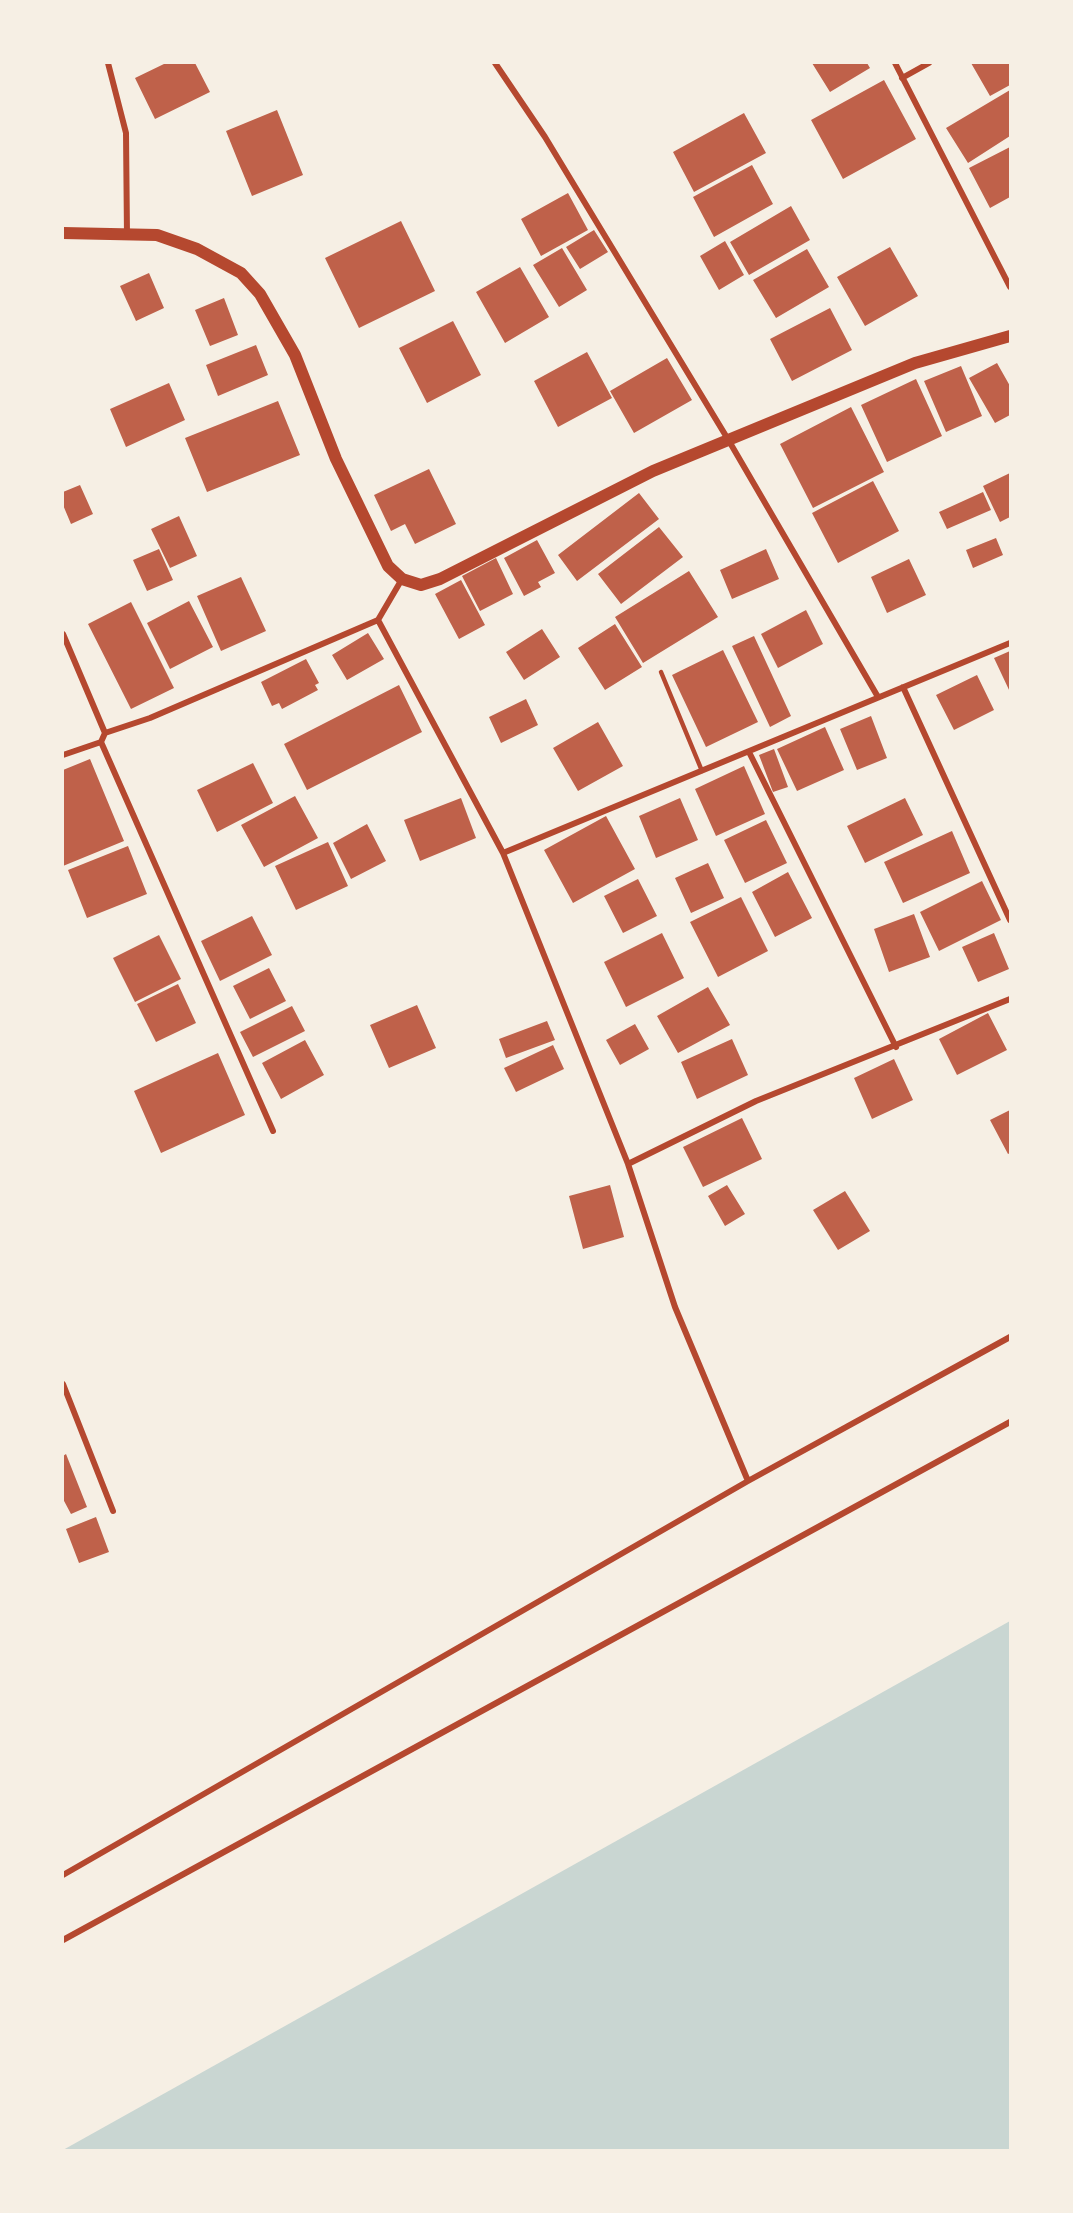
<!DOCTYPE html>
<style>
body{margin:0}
#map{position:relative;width:1073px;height:2213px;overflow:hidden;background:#f6efe4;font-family:"Archivo Narrow",sans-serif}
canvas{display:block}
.frame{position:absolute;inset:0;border:64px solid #f6efe4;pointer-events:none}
</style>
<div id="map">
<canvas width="1073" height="2213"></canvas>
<div class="frame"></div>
</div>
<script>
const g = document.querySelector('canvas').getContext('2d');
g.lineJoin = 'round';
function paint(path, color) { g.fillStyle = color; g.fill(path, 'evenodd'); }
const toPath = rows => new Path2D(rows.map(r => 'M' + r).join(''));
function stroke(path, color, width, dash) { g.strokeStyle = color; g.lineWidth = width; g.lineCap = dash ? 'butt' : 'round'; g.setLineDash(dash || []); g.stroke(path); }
paint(toPath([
 [1010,1621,1010,2150,63,2150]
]), '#c9d6d2');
paint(toPath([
 [166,63,195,63,210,92,155,119,135,78],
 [812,63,867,63,870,68,830,92],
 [971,63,1010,63,1010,85,990,96],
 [884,80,916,139,843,179,811,120],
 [1010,90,1010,136,968,163,946,128],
 [277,110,303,175,252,196,226,131],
 [744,113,766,153,694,192,673,152],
 [1010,147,1010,197,990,208,969,168],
 [752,165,773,204,714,237,693,197],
 [568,193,588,230,541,256,521,219],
 [791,206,810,240,749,275,730,242],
 [401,221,435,291,359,328,325,258],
 [594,230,608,252,580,269,566,247],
 [725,241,744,275,719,290,700,256],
 [890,247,918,296,865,326,837,277],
 [562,248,587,290,559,307,533,265],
 [807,249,829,287,776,318,753,280],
 [520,267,549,317,505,343,476,292],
 [149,273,164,308,136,321,120,286],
 [224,298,238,335,210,346,195,310],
 [830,308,852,350,792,381,770,339],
 [453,321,481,375,427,403,399,348],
 [256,345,268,375,218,396,206,365],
 [587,352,612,398,558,427,534,381],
 [667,358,692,400,634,433,610,391],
 [997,363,1010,386,1010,415,995,423,969,378],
 [961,366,982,416,946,432,924,381],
 [916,379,942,436,887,462,861,405],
 [169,383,185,420,126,447,110,409],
 [278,401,300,455,207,492,185,438],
 [851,407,884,472,813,508,780,444],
 [429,469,456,524,415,544,405,524,391,531,374,495],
 [1010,473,1010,517,1000,522,983,486],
 [873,481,899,531,838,563,812,513],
 [80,485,93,514,71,524,63,505,63,492],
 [983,492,991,510,947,529,939,512],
 [639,493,659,519,577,581,558,555],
 [179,516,197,556,170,568,151,529],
 [659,527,683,557,621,604,598,574],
 [996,538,1003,555,973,568,966,550],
 [537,540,555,573,538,582,541,587,524,596,504,558],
 [159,549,173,580,147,591,133,560],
 [766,549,779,579,732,599,720,570],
 [496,558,513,594,480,611,462,576],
 [909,559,926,595,887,613,871,577],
 [689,571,718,617,643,663,615,617],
 [241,577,266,631,221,651,197,596],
 [461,580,485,625,459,639,435,594],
 [189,601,213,647,170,669,147,623],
 [131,602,174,688,131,709,88,624],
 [806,610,823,644,778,668,761,634],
 [615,624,642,667,605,690,578,648],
 [542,629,560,657,524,680,506,652],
 [368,633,384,659,347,680,332,655],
 [754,636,791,716,770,727,732,646],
 [723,650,758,722,706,747,672,675],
 [1010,651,1010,692,994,658],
 [306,659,319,683,315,685,318,690,282,709,279,703,272,706,261,682],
 [977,675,994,710,954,730,936,695],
 [399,685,422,732,307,790,284,744],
 [526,699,538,725,501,743,489,717],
 [871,716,887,758,857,770,840,729],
 [598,722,623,766,578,791,553,748],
 [825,727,844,770,797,791,777,749],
 [774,749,788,787,773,792,759,755],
 [90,759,124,841,63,866,63,770],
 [253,763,273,803,217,832,197,790],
 [744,766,765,814,716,836,695,789],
 [295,796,318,838,264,867,241,825],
 [461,798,476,838,420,861,404,820],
 [680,798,698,840,656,858,639,816],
 [905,798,923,835,865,863,847,826],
 [606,816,635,869,573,903,544,850],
 [766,820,787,863,745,883,724,840],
 [367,824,386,861,351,879,333,843],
 [952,831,970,873,903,903,884,862],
 [328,842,348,886,296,910,275,866],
 [128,846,147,894,87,918,68,870],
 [708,863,724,898,691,913,675,878],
 [788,872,812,918,775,937,752,892],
 [638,879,657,916,623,933,604,896],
 [982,881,1001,920,939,951,920,912],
 [741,897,768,951,718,977,690,922],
 [914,914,930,957,889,972,874,929],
 [252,916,272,955,220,981,201,941],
 [662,933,684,978,626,1007,604,962],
 [994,933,1009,969,978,982,962,947],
 [159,935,181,979,135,1002,113,958],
 [269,968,286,1001,250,1019,233,986],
 [178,984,196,1023,156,1042,137,1004],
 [708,987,730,1025,678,1053,657,1016],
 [417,1005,436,1048,389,1068,370,1025],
 [292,1006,305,1031,253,1057,240,1032],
 [988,1013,1007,1050,957,1075,939,1039],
 [547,1021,555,1040,506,1058,499,1039],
 [635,1024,649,1049,620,1065,606,1040],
 [732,1039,748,1075,697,1099,681,1062],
 [305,1040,324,1075,281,1099,262,1063],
 [553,1045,564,1069,516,1092,504,1068],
 [218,1053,245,1115,161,1153,134,1091],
 [894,1059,913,1100,872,1119,854,1078],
 [1010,1110,1010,1153,1008,1154,990,1120],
 [742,1118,762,1159,703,1187,683,1147],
 [610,1185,624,1237,583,1249,569,1196],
 [727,1185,745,1214,725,1226,708,1196],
 [845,1191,870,1231,838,1250,813,1210],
 [66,1454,87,1507,71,1514,63,1499,63,1456],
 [96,1517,109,1552,79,1563,66,1529]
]), '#bf614a');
stroke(toPath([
 [661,672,702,771]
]), '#b5482f', 4.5);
stroke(toPath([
 [108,63,126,133,127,236],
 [495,63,545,137,729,441,878,697],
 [895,63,1010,287],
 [902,78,929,63],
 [402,579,378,620,503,853,628,1164,675,1307,748,1481],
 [63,634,105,733],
 [903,687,1010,920],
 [101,742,273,1131],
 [749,752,896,1047],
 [63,755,101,742,105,733,150,718,378,620],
 [503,853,1010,643],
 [628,1164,756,1101,1010,999],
 [63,1384,113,1511],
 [63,1875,748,1481,1010,1337],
 [63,1940,1010,1422]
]), '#b5482f', 6);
stroke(toPath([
 [63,233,157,235,197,249,241,273,260,294,295,355,336,459,388,566,402,579,421,585,440,579,653,471,915,363,1010,336]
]), '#b5482f', 12);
</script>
